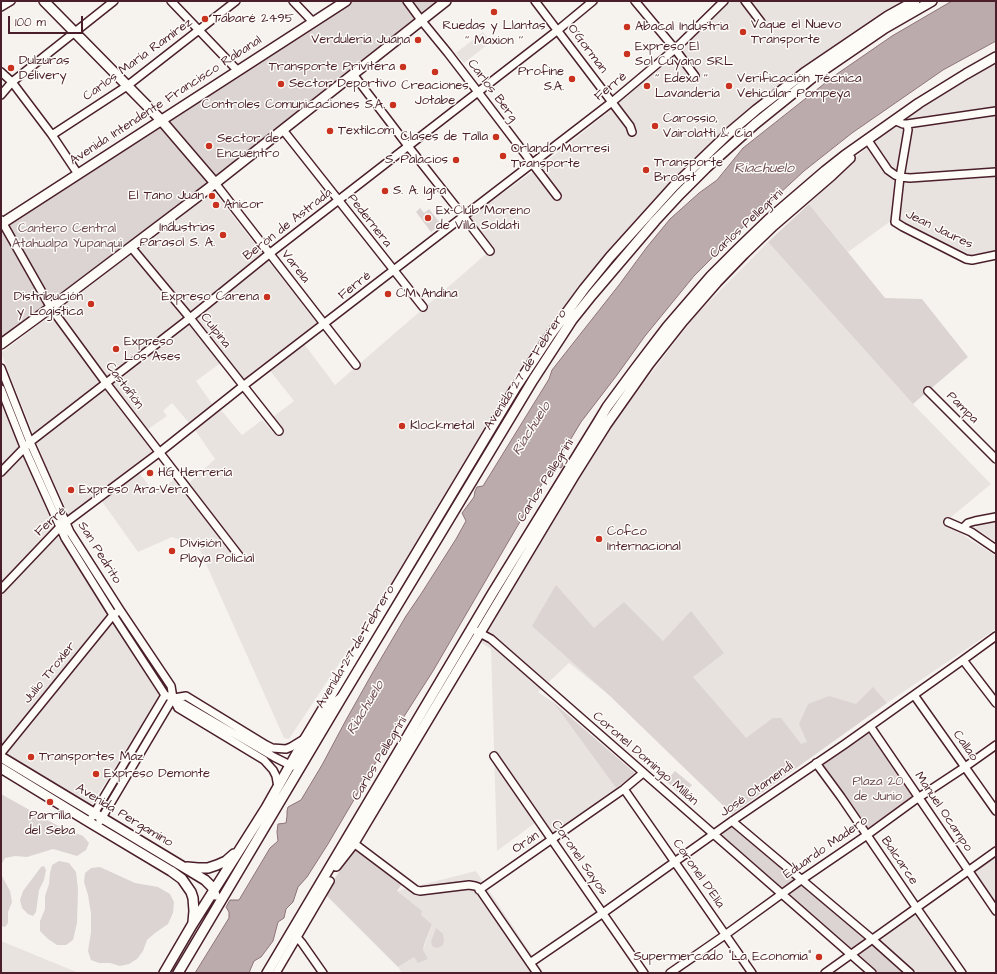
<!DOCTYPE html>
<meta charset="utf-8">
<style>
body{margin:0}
#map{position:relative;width:997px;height:974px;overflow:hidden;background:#f6f3ef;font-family:"Architects Daughter",sans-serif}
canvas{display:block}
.frame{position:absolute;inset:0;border:2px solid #4a1f2b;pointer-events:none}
.scale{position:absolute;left:8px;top:16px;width:75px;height:18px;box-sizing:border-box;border:2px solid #4a1f2b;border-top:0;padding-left:5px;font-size:12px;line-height:14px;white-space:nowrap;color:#4a1f2b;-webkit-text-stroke:3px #fdfcf7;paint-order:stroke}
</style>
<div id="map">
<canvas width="997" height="974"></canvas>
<div class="frame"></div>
<div class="scale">100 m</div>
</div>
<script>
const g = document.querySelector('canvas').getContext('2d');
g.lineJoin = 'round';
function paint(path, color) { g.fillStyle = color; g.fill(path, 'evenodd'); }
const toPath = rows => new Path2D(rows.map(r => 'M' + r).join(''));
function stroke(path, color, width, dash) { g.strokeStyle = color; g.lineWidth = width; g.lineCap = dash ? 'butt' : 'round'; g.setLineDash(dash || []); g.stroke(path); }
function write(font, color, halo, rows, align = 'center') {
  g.font = font + ' "Architects Daughter",sans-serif'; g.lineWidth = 3; g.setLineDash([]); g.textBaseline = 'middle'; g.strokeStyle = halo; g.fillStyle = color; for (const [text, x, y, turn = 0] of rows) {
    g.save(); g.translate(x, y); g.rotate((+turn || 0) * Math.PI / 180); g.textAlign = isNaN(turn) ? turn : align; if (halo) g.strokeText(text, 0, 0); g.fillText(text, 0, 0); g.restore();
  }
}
paint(toPath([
 [731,1,902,1,807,65,732,125,671,181,601,259,522,365,380,602,289,739,284,738,198,546,172,537,138,552,101,500,139,473,155,493,182,474,190,482,215,459,195,430,221,410,242,435,262,420,276,436,284,429,273,417,294,401,264,363,243,380,226,359,196,381,213,405,189,423,172,403,163,411,167,416,141,434,154,450,69,515,46,466,1,353,214,192,317,323,299,337,335,385,493,248,470,216,541,166,612,109,685,45],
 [483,32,491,42,464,63,456,53],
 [996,64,996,250,968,256,895,218,848,252,809,204,856,157,909,113],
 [768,242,913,404,991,484,944,523,996,556,996,629,887,703,732,814,609,695,569,663,538,692,553,702,616,788,620,795,551,848,535,823,497,851,491,649,480,642,599,442,631,399,696,315],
 [1,404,58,536,158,690,159,697,157,703,91,805,1,750],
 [996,518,996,542,969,524],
 [996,856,996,909,971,873],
 [476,871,544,973,402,973,398,967,423,950,432,924,421,915,397,891],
 [916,912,958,973,918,973,879,941],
 [1,941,79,973,1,973]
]), '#e9e3e0');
paint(toPath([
 [352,1,401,1,415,20,415,22,219,176,215,177,169,124,170,121,200,102,211,92],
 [413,1,442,1,427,12,422,13],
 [158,127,161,127,164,129,207,182,207,183,55,299,52,299,50,298,10,227,10,223,13,220],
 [809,204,885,298,922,299,968,357,913,404,768,242],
 [420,208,424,213,429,209,441,224,431,232,416,212],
 [1,230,5,231,45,303,44,308,1,341],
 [556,585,594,628,624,602,663,641,691,611,724,653,693,677,746,738,773,718,781,718,801,744,807,742,799,724,808,704,829,696,856,704,873,687,887,703,732,814,609,695,532,626],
 [553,702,636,774,616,788],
 [870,732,915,796,868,828,823,764],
 [675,771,692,785,682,796,666,781],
 [1,794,60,827,83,836,89,843,86,850,77,856,53,849,27,857,15,856,5,858,1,865],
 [732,821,910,973,872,973,713,835],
 [354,848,402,884,397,891,422,911,421,915,432,924,424,945,423,950,428,959,418,963,414,957,398,967,325,894],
 [59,861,69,863,76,872,78,889,77,923,73,940,66,945,57,945,48,939,40,931,40,921,45,909,45,896,49,884,50,873,52,865],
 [44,866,46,870,44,880,39,890,36,912,33,916,28,914,22,908,20,900,23,891,41,867],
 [100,867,135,883,158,887,170,894,174,902,173,913,168,924,155,933,147,940,143,951,137,959,129,964,120,966,110,963,99,963,91,960,88,951,91,932,91,914,88,895,84,882,85,873,91,868],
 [1,873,3,878,10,891,12,902,8,912,8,923,5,927,1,926],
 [212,899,210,906,194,935,193,942,174,973,167,973],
 [436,928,443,934,444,939,443,945,438,948,433,947,431,942]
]), '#dcd4d2');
const water = toPath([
 [952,1,996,1,996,41,943,70,852,133,804,171,740,230,694,276,645,336,617,375,581,422,560,457,563,465,561,468,553,465,433,671,389,740,328,844,307,877,298,887,293,902,286,909,284,918,278,922,273,941,261,957,254,961,251,968,249,973,195,973,229,918,229,912,226,907,230,900,239,900,270,848,278,841,277,832,278,824,286,823,287,816,287,811,288,807,301,800,322,765,346,720,373,672,406,616,421,594,456,539,466,521,462,513,474,497,475,491,477,487,483,486,549,379,552,370,619,285,647,247,670,219,699,193,717,180,743,148,834,76,892,36,952,1]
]);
paint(water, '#bbabac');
stroke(water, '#8e7378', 1);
const minor = toPath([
 [171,1,238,71],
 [293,1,313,22],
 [407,1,421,20,448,53,478,92,557,196],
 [535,1,630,126,632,132],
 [635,1,675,49,695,76],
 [745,1,761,22],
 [1,7,11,1],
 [1,72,12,82,52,135,78,174],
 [353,74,408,146,464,217,490,251],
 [1,95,12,82,114,1],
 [894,120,903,124,907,124,996,111],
 [907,124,908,130,900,177,895,222,903,227,966,259,972,260,996,255],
 [283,130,423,307],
 [52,135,127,86,236,1],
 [867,139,888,170,895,175,900,177,910,178,996,172],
 [215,183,356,365],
 [1,220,51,308,106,383,240,557],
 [131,247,190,318,279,431],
 [1,368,30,442,70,532,120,610,171,686,173,698,178,708,264,760,273,770,276,776,278,787],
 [1,389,24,447,65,538,113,615,165,695,173,698,274,757,290,765,293,766,295,765,333,703,341,697],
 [928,391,996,459],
 [1,472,30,442,190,318,269,254,558,30,593,1],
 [948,522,971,532,996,549],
 [963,528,968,523,975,521,996,517],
 [1,589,60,527,160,452,243,386,612,102,675,49,724,1],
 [476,631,491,639,872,973],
 [963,660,996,703],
 [914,695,996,811],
 [174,698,186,696,266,745,272,748,286,749,291,747,304,739],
 [870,726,996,911],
 [1,753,113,615,116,613],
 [494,756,644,973],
 [816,763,841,797,916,907,962,973],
 [624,789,752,973],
 [92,817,165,695],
 [100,821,173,698],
 [732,821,872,939,910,973],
 [351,841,416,890,420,891,469,885,475,886,478,887,537,973],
 [479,890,624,789,643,773],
 [295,935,302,943,323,973],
 [530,963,603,913,732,821,845,744,963,660,996,636],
 [276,973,330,881],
 [670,973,725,935,801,880,867,835,915,800,965,767,996,745],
 [825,973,996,851]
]);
const major = toPath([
 [44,1,161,120,215,183],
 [1,224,346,1],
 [1,344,57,303,209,188,446,1],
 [1,757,205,880,212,887,215,895],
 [1,768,89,822,171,871,182,879,191,892,193,898,194,911,193,922],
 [336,866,354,843,574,476,606,425,649,364,683,321,717,282,744,254,773,226,832,175,850,158],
 [187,867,198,868,208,868,217,865,226,861,234,854],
 [164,973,192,925,266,808,306,737,516,387,551,334,584,289,610,257,674,186,730,132,756,110,804,73,888,16,915,1],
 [178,973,342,697,533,380,572,320,592,295,655,221,680,194,706,168,755,124,812,78,885,28,932,1],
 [267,973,492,594,598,422,607,407,635,369,667,327,711,276,738,249,768,220,825,171,844,156,919,103,966,74,996,57]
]);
stroke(minor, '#4a1f2b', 10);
stroke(major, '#4a1f2b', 12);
stroke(minor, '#fdfcf7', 7);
stroke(major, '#fdfcf7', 9);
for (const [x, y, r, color] of [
 [494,12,4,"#c8321e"],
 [205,19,4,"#c8321e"],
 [627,27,4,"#c8321e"],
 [743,32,4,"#c8321e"],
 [418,40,4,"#c8321e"],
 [627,54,4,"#c8321e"],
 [403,67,4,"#c8321e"],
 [11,68,4,"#c8321e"],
 [435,72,4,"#c8321e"],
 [572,79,4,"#c8321e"],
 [281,84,4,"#c8321e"],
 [647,86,4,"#c8321e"],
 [729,86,4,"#c8321e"],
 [393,105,4,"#c8321e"],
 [655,126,4,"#c8321e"],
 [330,131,4,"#c8321e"],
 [496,137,4,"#c8321e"],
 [209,146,4,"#c8321e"],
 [503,156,4,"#c8321e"],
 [456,160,4,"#c8321e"],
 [646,170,4,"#c8321e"],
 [385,191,4,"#c8321e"],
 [212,196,4,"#c8321e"],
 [216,205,4,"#c8321e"],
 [428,218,4,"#c8321e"],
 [223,235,4,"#c8321e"],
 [388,294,4,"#c8321e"],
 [267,297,4,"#c8321e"],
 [91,304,4,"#c8321e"],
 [116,349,4,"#c8321e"],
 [402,426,4,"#c8321e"],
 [150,473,4,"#c8321e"],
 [71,490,4,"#c8321e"],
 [599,539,4,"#c8321e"],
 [172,551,4,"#c8321e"],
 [31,757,4,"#c8321e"],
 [96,774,4,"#c8321e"],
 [50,802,4,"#c8321e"],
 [819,957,4,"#c8321e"]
]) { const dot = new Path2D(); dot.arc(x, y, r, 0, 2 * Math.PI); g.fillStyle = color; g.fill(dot); stroke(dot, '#fdfcf7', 1.5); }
write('13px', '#4a1f2b', '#fdfcf7', [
 ["Tabaré 2495",213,19],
 ["Vaque el Nuevo",751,25],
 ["Transporte",751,40],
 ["Ruedas y Llantas",494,26,"center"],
 ["'' Maxion ''",494,41,"center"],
 ["Abacal Industria",635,27],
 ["Verdulería Juana",410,40,"right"],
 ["Expreso El",635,47],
 ["Sol Cuyano SRL",635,62],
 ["Dulzuras",19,61],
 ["Delivery",19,76],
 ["Transporte Privitera",395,67,"right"],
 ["Profine",564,72,"right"],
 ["S.A.",564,87,"right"],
 ["'' Edexa ''",655,79],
 ["Lavandería",655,94],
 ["Verificación Técnica",737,79],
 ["Vehicular Pompeya",737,94],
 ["Sector Deportivo",289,84],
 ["Creaciones",435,86,"center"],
 ["Jotabe",435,101,"center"],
 ["Controles Comunicaciones S.A.",385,105,"right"],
 ["Carossio,",663,119],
 ["Vairolatti & Cia",663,134],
 ["Textilcom",338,131],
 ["Clases de Talla",488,137,"right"],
 ["Sector de",217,139],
 ["Encuentro",217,154],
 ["Orlando Morresi",511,149],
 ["Transporte",511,164],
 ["S. Palacios",448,160,"right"],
 ["Transporte",654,163],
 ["Broast",654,178],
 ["S. A. Igra",393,191],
 ["El Tano Juan",204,196,"right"],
 ["Anicor",224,205],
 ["Ex-Club Moreno",436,211],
 ["de Villa Soldati",436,226],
 ["Industrias",215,228,"right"],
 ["Parasol S. A.",215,243,"right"],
 ["CM Andina",396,294],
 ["Distribución",83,297,"right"],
 ["y Logística",83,312,"right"],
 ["Expreso Carena",259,297,"right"],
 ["Expreso",124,342],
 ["Los Ases",124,357],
 ["Klockmetal",410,426],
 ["HG Herrería",158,473],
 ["Expreso Ara-Vera",79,490],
 ["Cofco",607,532],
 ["Internacional",607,547],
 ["División",180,544],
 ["Playa Policial",180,559],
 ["Transportes Maz",39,757],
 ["Expreso Demonte",104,774],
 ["Parrilla",50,816,"center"],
 ["del Seba",50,831,"center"],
 ["Supermercado \"La Economia\"",811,957,"right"]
], 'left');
write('13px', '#4a1f2b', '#fdfcf7', [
 ["O'Gorman",587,49,53],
 ["Carlos María Ramírez",138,60,-36],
 ["Ferré",611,87,-39],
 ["Carlos Berg",492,91,53],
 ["Avenida Intendente Francisco Rabanal",166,101,-33],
 ["Pedernera",369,221,52],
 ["Carlos Pellegrini",747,224,-43],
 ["Berón de Astrada",288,225,-38],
 ["Jean Jaures",939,230,26],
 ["Varela",295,267,52],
 ["Ferré",355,286,-38],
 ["Culpina",215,331,52],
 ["Avenida 27 de Febrero",526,370,-57],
 ["Castañón",124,386,53],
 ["Pampa",962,408,45],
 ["Carlos Pellegrini",546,481,-58],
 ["Ferré",51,522,-42],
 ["San Pedrito",99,553,58],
 ["Avenida 27 de Febrero",356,647,-59],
 ["Julio Troxler",50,673,-51],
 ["Callao",965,746,55],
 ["Carlos Pellegrini",380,759,-59],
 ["Coronel Domingo Millán",645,759,41],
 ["José Otamendi",757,790,-35],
 ["Manuel Ocampo",943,812,56],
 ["Avenida Pergamino",124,816,31],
 ["Orán",526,843,-34],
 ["Eduardo Madero",826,848,-35],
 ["Coronel Sayos",579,858,55],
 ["Balcarce",899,861,56],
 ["Coronel D'Elía",698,874,55]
]);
write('13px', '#6e4c55', '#fdfcf7', [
 ["Cantero Central",67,229],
 ["Atahualpa Yupanqui",67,244],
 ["Plaza 20",878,782],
 ["de Junio",878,797]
]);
write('italic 14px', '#725058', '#fdfcf7', [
 ["Riachuelo",764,169],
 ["Riachuelo",532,429,-58],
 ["Riachuelo",366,708,-59]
]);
</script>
